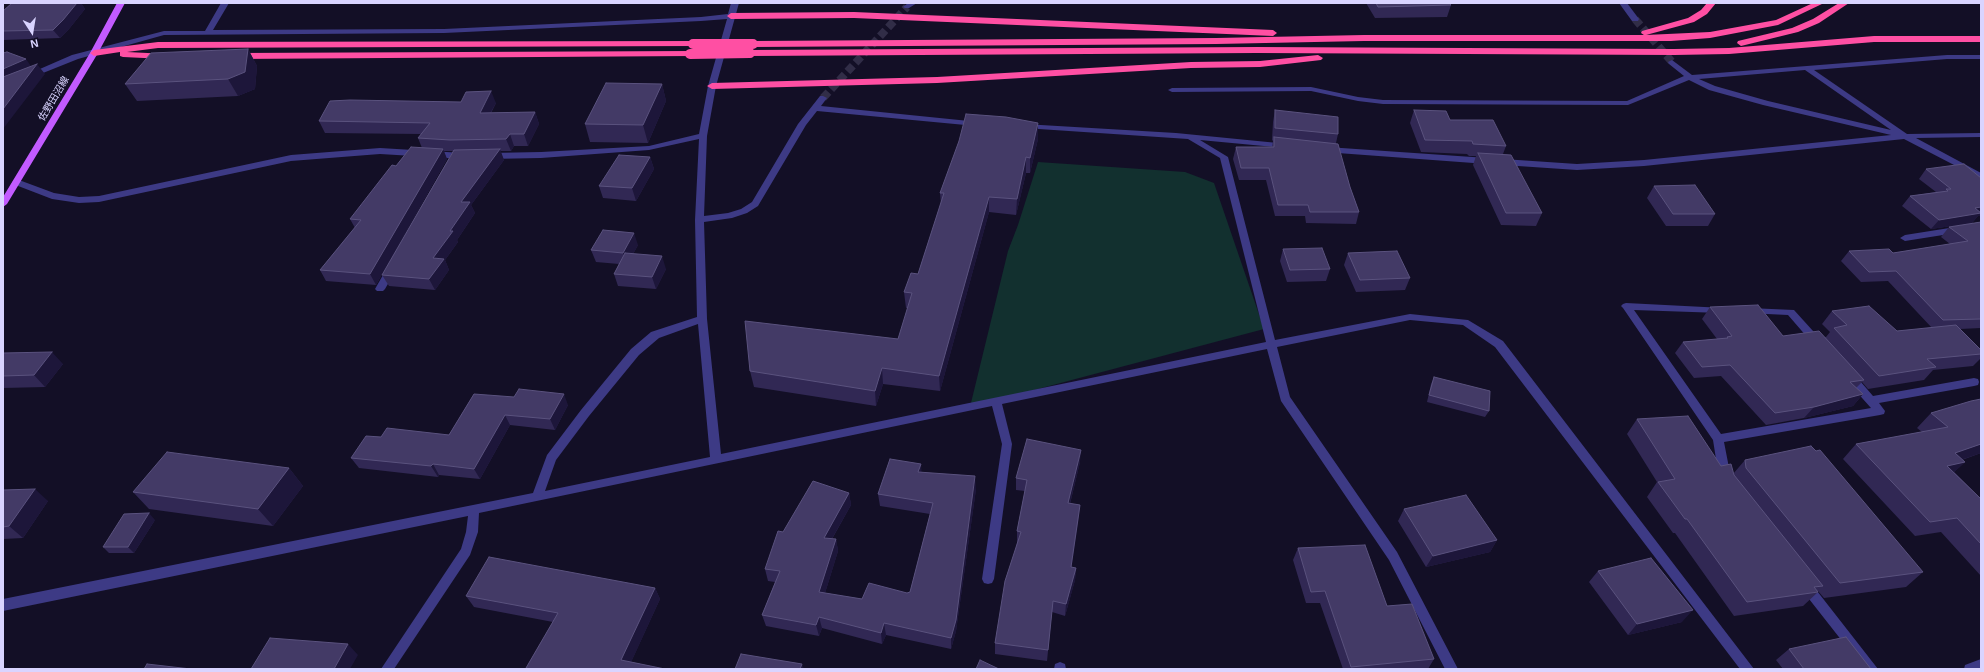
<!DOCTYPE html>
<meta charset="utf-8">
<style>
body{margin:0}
#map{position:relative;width:1984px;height:672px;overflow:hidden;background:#130f26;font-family:Helvetica,sans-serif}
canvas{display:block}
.frame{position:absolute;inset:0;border:4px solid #d9d4ff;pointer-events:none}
.north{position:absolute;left:12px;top:12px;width:40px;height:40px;-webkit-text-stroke:3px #130f26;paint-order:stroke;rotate:168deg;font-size:11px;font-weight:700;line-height:16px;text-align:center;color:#d9d4ff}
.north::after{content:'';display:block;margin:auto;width:14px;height:18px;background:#d9d4ff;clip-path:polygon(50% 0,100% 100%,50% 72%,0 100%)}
</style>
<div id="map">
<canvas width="1984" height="672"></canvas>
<div class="frame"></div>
<div class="north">N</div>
</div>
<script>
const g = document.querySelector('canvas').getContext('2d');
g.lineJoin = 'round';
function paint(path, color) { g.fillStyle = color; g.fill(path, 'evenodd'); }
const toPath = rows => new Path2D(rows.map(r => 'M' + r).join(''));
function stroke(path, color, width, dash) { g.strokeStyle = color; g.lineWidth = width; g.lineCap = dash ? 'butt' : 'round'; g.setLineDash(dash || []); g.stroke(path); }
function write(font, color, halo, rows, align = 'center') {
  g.font = font + ' Helvetica,"Noto Sans JP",sans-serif'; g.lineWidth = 3.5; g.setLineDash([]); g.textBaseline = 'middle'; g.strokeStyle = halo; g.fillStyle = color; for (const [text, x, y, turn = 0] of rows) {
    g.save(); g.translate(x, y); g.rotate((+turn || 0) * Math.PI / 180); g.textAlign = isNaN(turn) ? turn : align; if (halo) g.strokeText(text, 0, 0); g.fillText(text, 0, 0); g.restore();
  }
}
paint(toPath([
 [1038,162,1185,172,1214,183,1264,329,970,407,1008,251,1018,225]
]), '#12302f');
stroke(toPath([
 [1635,19,1672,62],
 [823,98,907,7]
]), '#312d47', 8, [8, 4]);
paint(toPath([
 [221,3,229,3,213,30,444,29,701,17,728,14,731,3,739,3,716,86,707,136,704,216,728,213,741,209,752,202,798,124,820,96,823,96,827,98,821,106,979,122,980,124,976,126,817,111,806,125,758,206,747,213,732,218,704,222,707,319,721,454,1266,342,1220,158,1188,139,1024,128,1020,126,1024,124,1176,133,1288,144,1288,148,1285,148,1200,140,1228,157,1275,340,1410,314,1468,320,1503,341,1754,669,1740,669,1495,347,1463,325,1410,320,1277,347,1290,397,1397,552,1458,669,1445,669,1389,560,1281,401,1267,349,1002,404,1012,444,994,579,992,583,988,584,984,583,982,579,1002,444,992,406,479,513,478,532,470,555,394,669,381,669,461,549,466,532,468,516,3,611,3,599,533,493,547,455,581,410,631,349,651,332,697,317,695,220,699,139,649,150,541,158,489,159,485,156,489,153,541,152,649,146,699,134,708,86,727,19,701,21,444,33,164,35,78,59,33,77,27,77,26,75,72,55,164,31,205,31,221,3],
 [698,324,710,457,545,491,556,460,589,416,639,355,659,338,698,324],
 [908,3,917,3,909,8,905,8,903,7,908,3],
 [1619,3,1627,3,1639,19,1638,21,1632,21,1619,3],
 [1947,55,1981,55,1981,59,1947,59,1814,70,1907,134,1981,133,1981,137,1916,138,1981,173,1981,179,1904,139,1644,166,1577,170,1503,165,1499,162,1503,159,1577,164,1644,160,1891,135,1763,105,1709,90,1689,80,1628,105,1383,104,1358,101,1311,91,1172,92,1168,90,1172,88,1311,87,1358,97,1383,100,1627,101,1684,76,1669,64,1668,62,1672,60,1692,75,1947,55],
 [1805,70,1891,130,1768,101,1715,86,1699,79,1805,70],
 [1327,147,1487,158,1491,161,1487,164,1324,152,1323,150,1327,147],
 [380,148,463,153,467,156,463,159,380,154,291,161,99,202,79,203,52,199,13,184,12,182,16,179,19,180,54,193,79,197,99,196,291,155,380,148],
 [1981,223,1981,229,1905,241,1900,238,1905,235,1981,223],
 [392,265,397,268,385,289,383,291,377,291,375,289,387,268,392,265],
 [1626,303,1724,308,1726,310,1721,313,1634,310,1721,434,1871,408,1846,380,1845,377,1846,374,1850,373,1854,374,1873,396,1974,378,1978,379,1979,382,1978,385,1974,386,1879,403,1885,411,1884,414,1880,415,1724,442,1731,478,1729,481,1725,483,1721,481,1719,478,1713,440,1623,308,1621,306,1623,304,1626,303],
 [1749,308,1794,310,1823,342,1822,345,1814,345,1788,315,1746,313,1744,311,1749,308],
 [1806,581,1810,582,1878,669,1864,669,1802,590,1800,586,1802,582,1806,581],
 [1981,659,1981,669,1964,669,1965,665,1981,659],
 [1060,662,1065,664,1066,669,1054,669,1055,664,1060,662]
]), '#3d3a85');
paint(toPath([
 [117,3,125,3,98,53,7,204,3,207,3,197,90,53,117,3]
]), '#c25bff');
paint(toPath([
 [1707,3,1716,3,1707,14,1694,22,1646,35,1710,32,1776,20,1813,3,1824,3,1778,25,1710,38,1671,41,1364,41,1216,44,753,47,749,44,753,41,1216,38,1364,35,1644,35,1641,33,1642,31,1688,18,1701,10,1707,3],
 [1839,3,1849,3,1819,23,1798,32,1741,46,1737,43,1738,41,1792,28,1813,19,1839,3],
 [854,12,1273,30,1277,33,1273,36,854,18,731,19,727,16,731,13,854,12],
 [1874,36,1981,36,1981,42,1874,42,1729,54,1674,55,1257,53,750,56,746,53,750,50,1257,47,1674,49,1729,48,1874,36],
 [693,41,696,42,696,46,158,48,127,52,168,54,169,56,165,59,123,57,120,56,120,52,94,56,90,53,94,50,158,42,693,41],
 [690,51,694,54,693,56,235,59,231,56,235,53,690,51],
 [1318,55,1323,58,1321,60,1260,67,1191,68,937,83,712,89,707,86,712,83,937,77,1191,62,1260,61,1318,55]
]), '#ff4fa3');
stroke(toPath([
 [693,44,753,44],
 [690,54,750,53]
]), '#ff4fa3', 10);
paint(toPath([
 [12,3,81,3,85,9,69,29,60,38,3,40,3,11],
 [1366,3,1449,3,1451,5,1447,17,1375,18],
 [1553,3,1577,3,1577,4],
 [248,49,257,66,255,89,238,96,137,101,125,84],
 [662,84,666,101,648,143,590,142,585,124],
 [496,103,491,113,535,112,539,124,528,146,514,146,511,151,500,151,504,160,471,205,475,213,457,240,458,242,445,260,449,270,435,290,389,286,382,275,453,151,444,151,447,159,376,285,326,281,320,270,355,228,350,219,396,166,422,148,418,138,421,134,325,133,319,121],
 [1275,110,1338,134,1336,143,1350,187,1359,212,1356,224,1306,223,1305,216,1275,216,1266,180,1239,180,1233,159,1236,147,1272,147,1273,141,1272,140,1273,122],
 [1414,110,1450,120,1506,146,1503,154,1542,213,1536,226,1501,225,1473,165,1476,156,1469,156,1467,154,1421,152,1410,123],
 [1038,123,1038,139,1030,173,1026,173,1016,215,989,212,940,391,883,384,876,406,754,387,750,371,898,339,908,308,906,308,904,292,918,274,941,204,940,193],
 [650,157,654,169,636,201,603,198,599,186],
 [1926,169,1981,178,1981,216,1978,216,1972,223,1931,229,1902,206,1910,196,1936,192,1919,179],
 [1654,186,1715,214,1708,226,1666,226,1647,198],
 [1981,222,1981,328,1960,329,1981,350,1981,358,1973,366,1933,370,1924,380,1868,389,1862,382,1856,388,1863,394,1853,406,1804,418,1766,425,1721,376,1694,378,1675,353,1683,342,1717,339,1702,319,1710,307,1783,336,1826,337,1830,332,1822,324,1832,311,1897,331,1932,328,1888,281,1861,282,1841,261,1849,251,1893,253,1950,244,1941,237,1949,227],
 [638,245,633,254,666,269,656,289,618,286,614,274,619,264,596,262,591,250],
 [1283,249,1330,269,1326,281,1287,282,1280,261],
 [1348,253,1410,278,1405,290,1356,292,1344,265],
 [3,353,63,364,45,387,3,388],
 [1434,377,1489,411,1485,417,1427,402,1431,384],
 [474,394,568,405,555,430,510,425,480,479,439,475,438,477,359,468,351,458,381,437,449,435],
 [1981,399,1981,453,1962,460,1965,462,1954,472,1981,499,1981,576,1941,532,1915,536,1843,459,1856,444,1922,432,1917,428,1931,413],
 [1637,419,1721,466,1733,474,1745,460,1923,572,1906,587,1824,598,1818,591,1817,592,1818,592,1803,606,1734,616,1675,533,1673,533,1647,497,1657,482,1627,434],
 [1080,462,1070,504,1080,505,1071,567,1076,568,1075,580,1065,616,1052,612,1047,661,995,654,995,643,1017,543,1017,531,1025,491,1016,490,1016,478],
 [921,464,921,472,976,489,956,631,951,649,886,635,882,644,822,628,819,636,766,626,762,615,775,582,768,581,765,569,783,532,849,493,851,505,832,539,836,539,838,551,825,593,862,599,907,593,910,592,930,514,880,506,878,494],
 [289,468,303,486,273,526,149,509,133,492],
 [3,490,48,501,23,538,3,539],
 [1404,509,1497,540,1490,552,1426,567,1398,521],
 [155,520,134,553,109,553,103,547],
 [1298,548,1387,606,1434,659,1428,669,1343,669,1320,603,1306,603,1293,560],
 [1598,571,1682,622,1628,635,1589,582],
 [655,588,660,599,631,662,665,669,527,669,526,668,553,622,474,607,466,596],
 [1789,649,1871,669,1783,669,1776,660]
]), '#312854');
paint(toPath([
 [77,3,81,3,85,9,69,29,60,38,53,30],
 [248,49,257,66,255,89,238,96,228,79],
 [26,59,33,69,37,64,45,74,3,129,3,69],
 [662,84,666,101,648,143,643,125],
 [491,91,496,103,484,124,480,113],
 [535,112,539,124,528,146,524,134],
 [1038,123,1038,139,1030,173,1030,158],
 [510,134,514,146,511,151,506,139],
 [443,149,447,159,376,285,370,274],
 [500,149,504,160,471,205,475,213,457,240,458,242,445,260,449,270,435,290,429,279,433,258,450,231,461,202],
 [650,157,654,169,636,201,632,188],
 [1026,157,1026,173,1016,215,1017,199],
 [989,197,989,212,940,391,939,376],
 [1981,207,1981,216,1978,216,1972,223,1931,229,1939,220,1975,208],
 [634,233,638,245,627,265,623,253],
 [662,256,666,269,656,289,652,277],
 [52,352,63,364,45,387,34,375],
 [882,368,883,384,876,406,875,391],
 [564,394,568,405,555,430,550,419],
 [1863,394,1853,406,1804,418,1814,407],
 [505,415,510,425,480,479,474,469],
 [1981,444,1981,453,1940,467,1955,453],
 [1081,450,1080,462,1067,515,1068,503],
 [1965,462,1950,476,1947,466],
 [433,464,439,475,438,477,431,466],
 [921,464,922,476,918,472],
 [289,468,303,486,273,526,258,509],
 [975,476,976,489,956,631,951,649,951,638],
 [35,489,48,501,23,538,9,526],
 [849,493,851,505,826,549,824,538],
 [1080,505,1079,517,1070,579,1071,567],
 [149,513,155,520,134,553,128,547],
 [836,539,838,551,822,603,819,592],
 [1497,540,1490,552,1426,567,1433,556],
 [1076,568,1075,580,1065,616,1066,604],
 [655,588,660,599,628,669,621,660],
 [1693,610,1682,622,1628,635,1637,624],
 [819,617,822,628,819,636,816,625],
 [884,623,886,635,882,644,881,633],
 [348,644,358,655,350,669,334,669],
 [802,664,804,669,800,669]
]), '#1d163a');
const building = toPath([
 [12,3,77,3,63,20,53,30,3,31,3,11,12,3],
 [1376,3,1449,3,1451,5,1378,7,1376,3],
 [248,49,245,72,228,79,125,84,151,53,248,49],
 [7,52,26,59,3,69,3,53,7,52],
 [37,64,3,109,3,77,37,64],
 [606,83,662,84,643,125,585,124,606,83],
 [491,91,480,113,535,112,524,134,510,134,506,139,450,140,418,138,430,123,319,121,330,101,350,100,461,102,466,92,491,91],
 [1275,110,1338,117,1338,134,1275,128,1275,110],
 [1414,110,1446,111,1450,120,1493,120,1506,146,1473,144,1472,141,1425,140,1414,110],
 [966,114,1006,117,1038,123,1030,158,1026,157,1017,199,989,197,939,376,882,368,875,391,750,371,745,321,898,339,912,293,904,292,911,273,918,274,944,193,940,193,959,141,966,114],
 [1274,137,1338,144,1350,187,1359,212,1310,212,1308,205,1278,205,1269,168,1241,168,1236,147,1274,147,1274,137],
 [411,147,443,149,370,274,320,270,361,220,350,219,392,165,396,166,411,147],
 [500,149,461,202,470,202,450,231,453,231,433,258,444,259,429,279,382,275,454,150,500,149],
 [1478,153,1511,155,1542,213,1506,213,1478,153],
 [619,155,650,157,632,188,599,186,619,155],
 [1964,164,1981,178,1981,207,1975,208,1981,213,1939,220,1910,196,1948,191,1946,189,1951,189,1926,169,1964,164],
 [1695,185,1715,214,1673,214,1654,186,1695,185],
 [1981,222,1981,319,1943,320,1896,271,1869,272,1849,251,1889,249,1893,253,1968,241,1949,227,1981,222],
 [603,230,634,233,623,253,591,250,603,230],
 [1322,248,1330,269,1290,270,1283,249,1322,248],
 [1397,251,1410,278,1360,280,1348,253,1397,251],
 [625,253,662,256,652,277,614,274,625,253],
 [1758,305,1783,336,1819,331,1864,380,1850,382,1863,394,1814,407,1775,413,1730,365,1702,367,1683,342,1728,338,1727,337,1732,336,1710,307,1758,305],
 [1869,306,1897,331,1956,325,1981,350,1981,354,1927,359,1936,367,1879,376,1834,328,1847,325,1832,311,1869,306],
 [52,352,34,375,3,376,3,353,52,352],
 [1434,377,1490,391,1489,411,1429,395,1434,377],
 [519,389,564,394,550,419,505,415,474,469,433,464,431,466,351,458,366,436,381,437,387,428,449,435,474,394,514,397,519,389],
 [1981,399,1981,444,1955,453,1965,462,1947,466,1981,499,1981,544,1957,518,1930,522,1856,444,1948,427,1931,413,1971,401,1981,399],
 [1688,416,1721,466,1731,464,1734,475,1823,586,1814,587,1818,592,1747,602,1687,519,1685,519,1658,482,1675,479,1637,419,1688,416],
 [1027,439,1081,450,1068,503,1080,505,1071,567,1076,568,1066,604,1053,601,1048,650,995,643,1005,581,1021,532,1017,531,1027,480,1016,478,1027,439],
 [1811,446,1816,451,1820,450,1923,572,1840,583,1746,468,1745,460,1811,446],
 [167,452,289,468,258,509,133,492,167,452],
 [890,459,921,464,918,472,975,476,956,620,951,638,884,623,881,633,819,617,816,625,762,615,780,571,765,569,778,531,783,532,813,481,849,493,824,538,836,539,819,592,862,599,869,583,907,593,910,592,933,503,878,494,890,459],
 [35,489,9,526,3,527,3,490,35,489],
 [1466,495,1497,540,1433,556,1404,509,1466,495],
 [149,513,128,547,103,547,124,514,149,513],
 [1365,545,1387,606,1412,604,1434,659,1351,667,1325,591,1311,592,1298,548,1365,545],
 [489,557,655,588,621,660,665,669,531,669,526,668,558,613,466,596,489,557],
 [1651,558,1693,610,1637,624,1598,571,1651,558],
 [1846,637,1871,669,1804,669,1789,649,1846,637],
 [270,638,348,644,334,669,251,669,270,638],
 [741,654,802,664,800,669,735,669,741,654],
 [980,660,999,669,976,669,980,660],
 [147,664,191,669,144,669,147,664]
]);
paint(building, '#433a66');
stroke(building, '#5a527e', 1);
write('10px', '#d9d4ff', '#130f26', [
 ["佐野田沼線",54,99,-59]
]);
</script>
